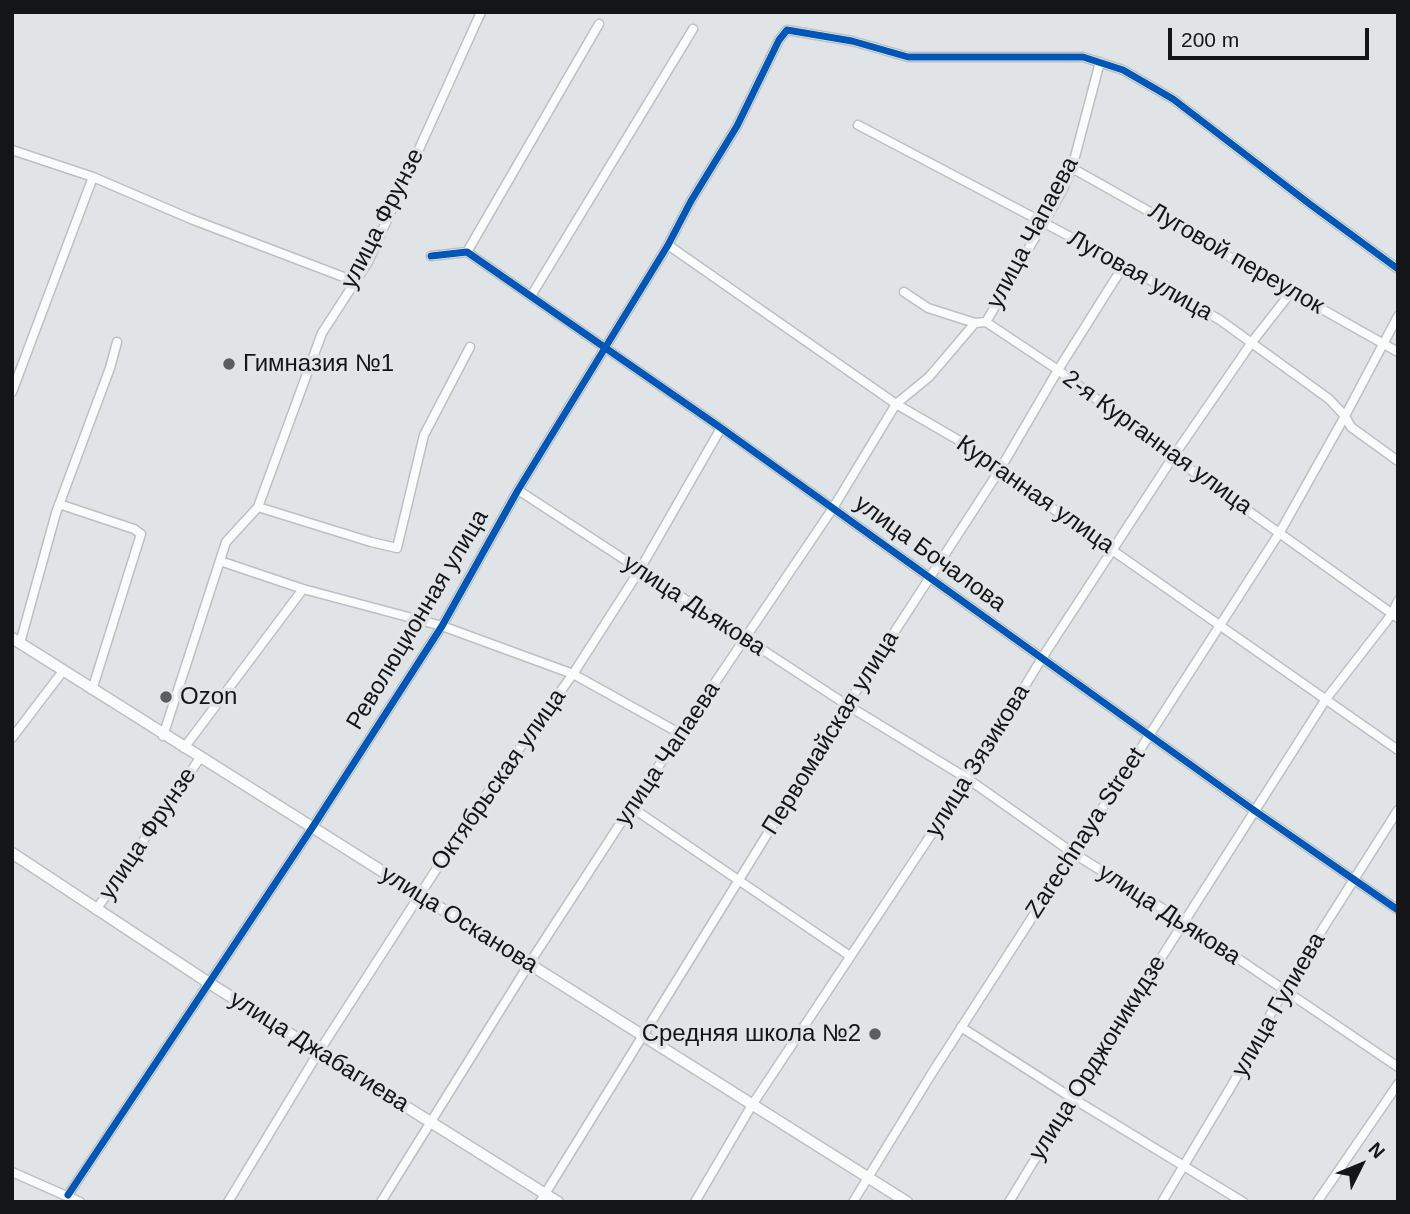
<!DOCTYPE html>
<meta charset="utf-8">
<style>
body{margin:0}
#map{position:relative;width:1410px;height:1214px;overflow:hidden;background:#e1e4e6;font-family:Arial,sans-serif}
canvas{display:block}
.frame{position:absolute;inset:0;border:14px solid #141516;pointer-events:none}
.north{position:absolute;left:1326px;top:1130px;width:70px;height:70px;-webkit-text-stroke:5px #e0e5e7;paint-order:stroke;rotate:47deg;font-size:19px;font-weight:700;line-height:28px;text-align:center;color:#141516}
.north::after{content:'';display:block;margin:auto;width:24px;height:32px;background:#141516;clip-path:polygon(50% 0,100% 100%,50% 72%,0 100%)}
.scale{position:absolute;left:1168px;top:28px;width:201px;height:32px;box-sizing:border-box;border:4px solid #141516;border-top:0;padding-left:9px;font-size:21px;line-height:24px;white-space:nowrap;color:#141516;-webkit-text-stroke:5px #e0e5e7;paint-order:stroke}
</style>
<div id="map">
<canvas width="1410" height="1214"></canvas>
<div class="frame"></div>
<div class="north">N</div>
<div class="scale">200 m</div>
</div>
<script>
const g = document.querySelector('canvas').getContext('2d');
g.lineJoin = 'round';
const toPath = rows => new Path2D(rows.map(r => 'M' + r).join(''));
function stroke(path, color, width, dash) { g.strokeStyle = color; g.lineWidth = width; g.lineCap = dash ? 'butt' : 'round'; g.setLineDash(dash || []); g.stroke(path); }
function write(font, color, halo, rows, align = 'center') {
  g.font = font + ' Arial,sans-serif'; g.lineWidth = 7; g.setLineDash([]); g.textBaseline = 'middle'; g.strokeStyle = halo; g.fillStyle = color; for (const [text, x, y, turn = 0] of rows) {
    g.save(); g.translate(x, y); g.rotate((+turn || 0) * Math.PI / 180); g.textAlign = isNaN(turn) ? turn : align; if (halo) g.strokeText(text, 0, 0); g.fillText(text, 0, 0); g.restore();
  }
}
const minor = toPath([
 [858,125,1124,265,1220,320,1329,399,1345,416,1351,427,1398,461],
 [12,150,93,177,191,219,354,281],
 [1072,168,1398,352],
 [668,245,896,404,965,444,999,471,1398,750],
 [467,252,599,24],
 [431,256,467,252,721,428,1255,811,1398,910],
 [904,292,928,308,975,323,986,322,1058,370,1173,457,1398,618],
 [531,296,693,29],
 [986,322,1062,191,1072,168,1100,62],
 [12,392,93,177],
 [518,490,847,705,968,779,1073,853,1184,922,1398,1067],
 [59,504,134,529,141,534,92,690],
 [258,507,371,542,397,548,424,435,470,347],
 [220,561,303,589,442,626,573,674,681,734],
 [20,643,56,513,110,368,117,342],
 [163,736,226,542,258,507,322,333,368,262,481,12],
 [12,738,63,671],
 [184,748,303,589],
 [631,807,850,956],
 [96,910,200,758],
 [961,1027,1072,1098,1243,1202],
 [12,1172,80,1202],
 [68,1195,312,828,442,626,518,490,668,245,691,201,737,126,779,40,787,30,852,41,908,57,1083,57,1123,70,1173,99,1311,205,1398,269],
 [228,1202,318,1053,468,820,573,674,639,571,721,428],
 [381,1202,529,964,631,807,833,508,896,404,929,377,975,323],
 [540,1202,847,705,999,471,1058,370,1124,265],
 [695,1202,752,1105,968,779,1042,658,1173,457,1252,342,1292,291],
 [853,1202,932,1073,1280,532,1345,416,1398,316],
 [1009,1202,1072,1098,1326,699,1392,614,1398,601],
 [1162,1202,1232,1085,1284,990,1398,810],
 [1317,1202,1398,1084]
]);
const major = toPath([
 [12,638,907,1202],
 [12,853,209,983,558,1202]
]);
stroke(minor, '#bdc0c1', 11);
stroke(major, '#bdc0c1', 13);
stroke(minor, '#fafbfb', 8);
stroke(major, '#fafbfb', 10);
stroke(toPath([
 [431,256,467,252,721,428,1255,811,1398,910],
 [68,1195,312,828,442,626,518,490,668,245,691,201,737,126,779,40,787,30,852,41,908,57,1083,57,1123,70,1173,99,1311,205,1398,269]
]), '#0057b8', 7);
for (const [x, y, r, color] of [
 [229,364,7,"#5c5d5f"],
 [166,697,7,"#5c5d5f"],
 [875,1034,7,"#5c5d5f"]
]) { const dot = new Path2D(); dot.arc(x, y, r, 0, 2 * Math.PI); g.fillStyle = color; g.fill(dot); stroke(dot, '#e0e5e7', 2.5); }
write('24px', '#141516', '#e0e5e7', [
 ["улица Фрунзе",383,219,-63],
 ["улица Чапаева",1033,233,-62],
 ["Луговой переулок",1236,259,30],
 ["Луговая улица",1140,276,29],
 ["2-я Курганная улица",1157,443,36],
 ["Курганная улица",1035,495,35],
 ["улица Бочалова",930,554,36],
 ["улица Дьякова",694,606,33],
 ["Революционная улица",418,620,-59],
 ["Первомайская улица",831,733,-58],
 ["улица Чапаева",668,754,-56],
 ["улица Зязикова",978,761,-58],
 ["Октябрьская улица",499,780,-55],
 ["Zarechnaya Street",1086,833,-57],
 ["улица Фрунзе",148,834,-56],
 ["улица Дьякова",1169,915,33],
 ["улица Осканова",459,920,32],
 ["улица Гулиева",1279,1005,-60],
 ["улица Джабагиева",319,1052,32],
 ["улица Орджоникидзе",1098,1058,-58]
]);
write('24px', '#141516', '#e0e5e7', [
 ["Гимназия №1",243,364],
 ["Ozon",180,697],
 ["Средняя школа №2",861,1034,"right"]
], 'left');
</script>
